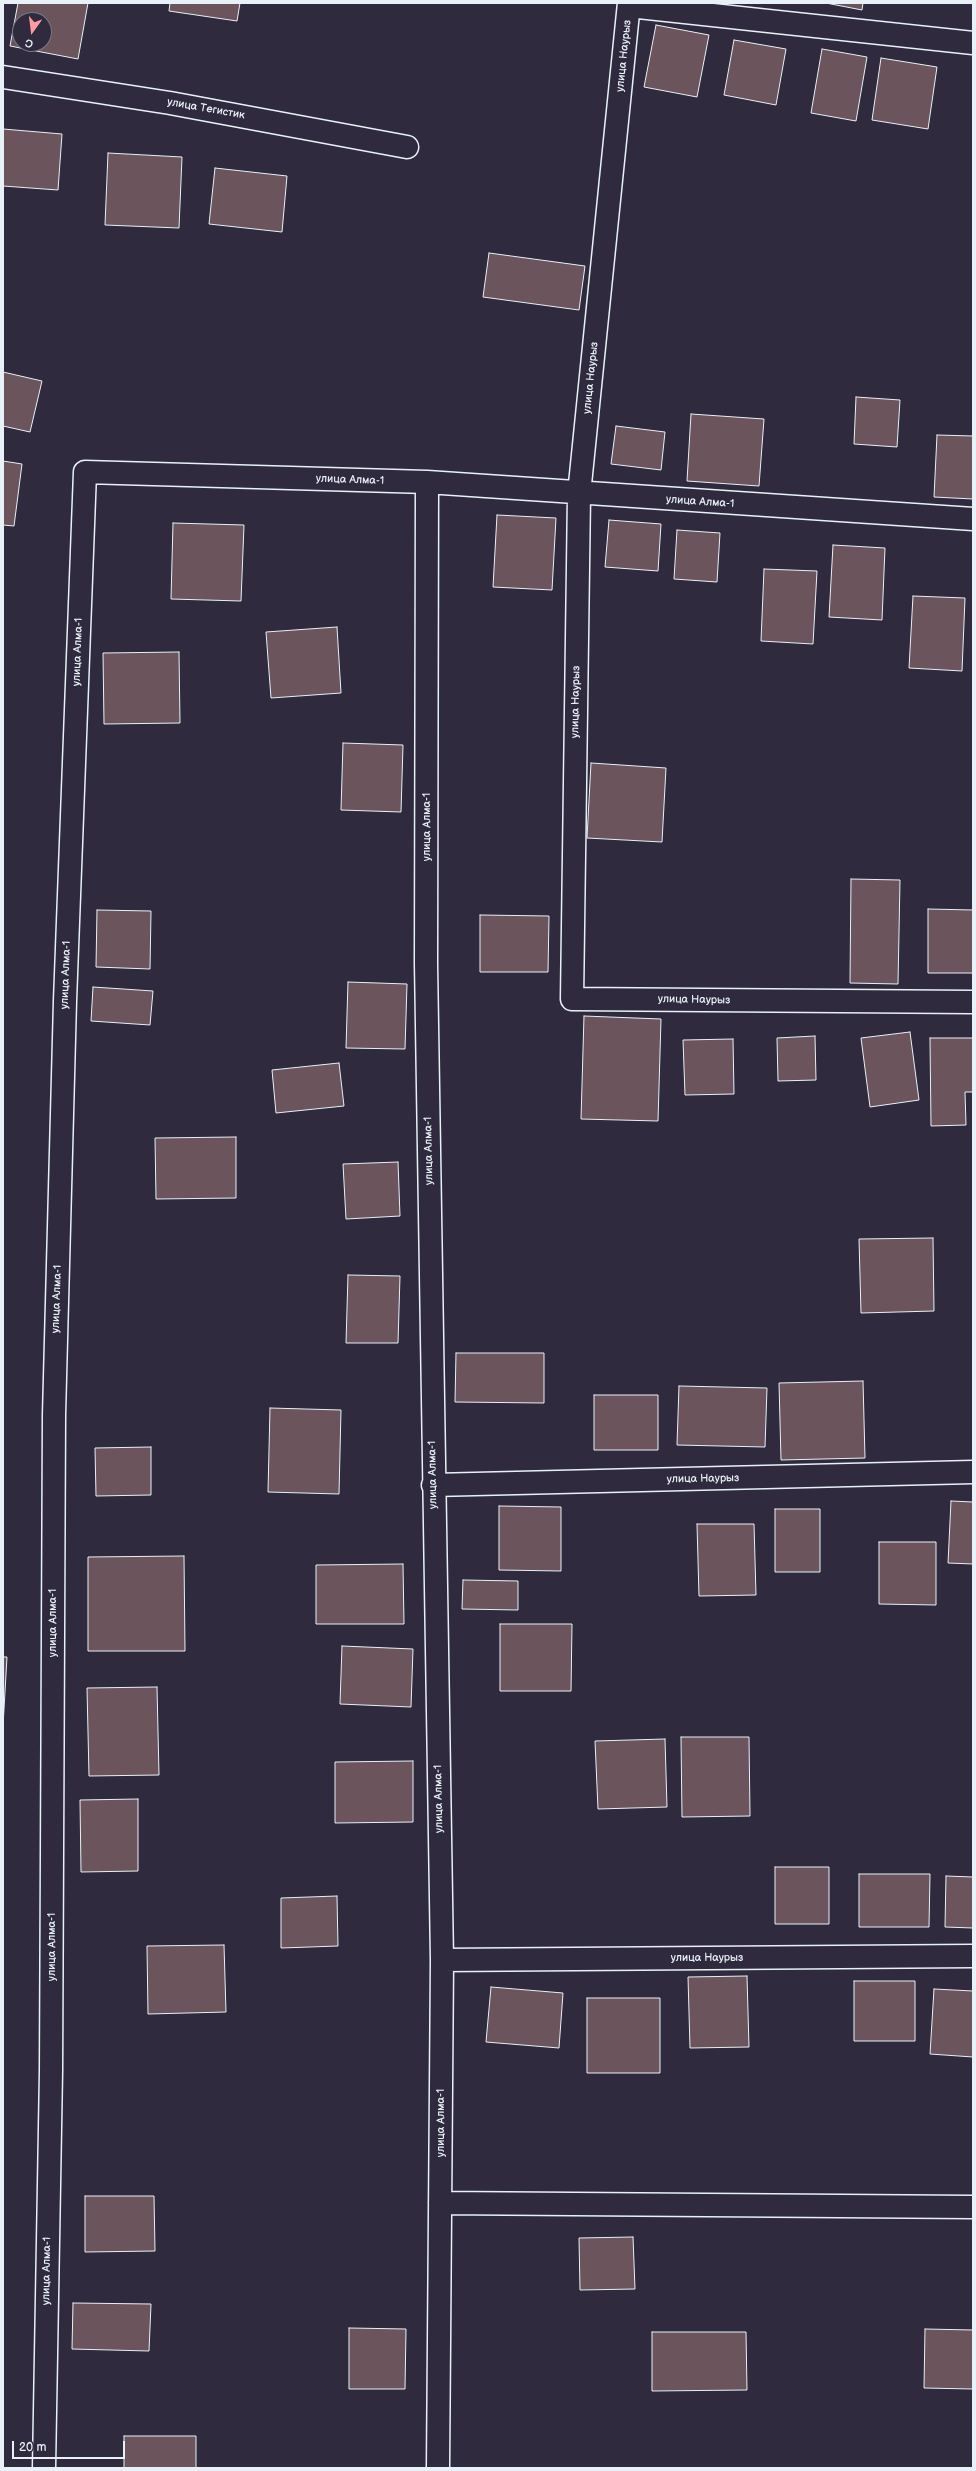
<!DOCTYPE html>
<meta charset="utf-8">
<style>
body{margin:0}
#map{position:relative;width:976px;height:2471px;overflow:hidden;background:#2f2a3d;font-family:"Balsamiq Sans",sans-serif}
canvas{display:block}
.frame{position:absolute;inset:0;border:4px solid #e8f1f8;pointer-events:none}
.north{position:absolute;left:12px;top:12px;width:40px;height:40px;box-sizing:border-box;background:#2f2a3d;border:1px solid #797a88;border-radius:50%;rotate:194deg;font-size:11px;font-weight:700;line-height:16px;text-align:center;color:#e8f1f8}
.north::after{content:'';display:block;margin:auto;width:14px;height:18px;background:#ff9aa2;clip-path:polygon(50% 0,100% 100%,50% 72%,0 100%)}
.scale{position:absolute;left:12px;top:2441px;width:113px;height:18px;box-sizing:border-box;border:2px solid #e8f1f8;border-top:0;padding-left:5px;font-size:12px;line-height:14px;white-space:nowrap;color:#e8f1f8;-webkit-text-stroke:3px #2f2a3d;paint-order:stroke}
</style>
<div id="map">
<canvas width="976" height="2471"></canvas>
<div class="frame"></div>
<div class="north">С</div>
<div class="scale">20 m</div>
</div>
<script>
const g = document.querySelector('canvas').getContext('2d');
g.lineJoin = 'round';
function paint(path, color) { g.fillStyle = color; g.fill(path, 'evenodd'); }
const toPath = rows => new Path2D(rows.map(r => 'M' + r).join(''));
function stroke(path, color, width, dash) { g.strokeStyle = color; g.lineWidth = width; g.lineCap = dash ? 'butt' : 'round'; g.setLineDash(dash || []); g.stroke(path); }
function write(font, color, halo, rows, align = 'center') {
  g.font = font + ' "Balsamiq Sans",sans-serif'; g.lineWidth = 3.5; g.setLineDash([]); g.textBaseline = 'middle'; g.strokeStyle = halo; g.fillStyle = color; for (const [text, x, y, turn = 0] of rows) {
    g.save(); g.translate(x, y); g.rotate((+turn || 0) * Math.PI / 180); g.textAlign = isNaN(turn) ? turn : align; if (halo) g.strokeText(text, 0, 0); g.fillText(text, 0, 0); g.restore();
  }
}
const building = toPath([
 [18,3,88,3,78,59,10,46,18,3],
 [20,20,44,20,44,44,20,44,20,20],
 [170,3,240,3,237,21,169,11,170,3],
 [826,3,863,3,862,10,826,3],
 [656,25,709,35,697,97,644,87,656,25],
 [734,40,786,49,776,105,724,95,734,40],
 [822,49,867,57,856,121,811,113,822,49],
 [881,58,937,67,928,129,872,120,881,58],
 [3,129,62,134,58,190,3,186,3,129],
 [108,153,182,157,179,228,105,225,108,153],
 [215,168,287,176,282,232,209,224,215,168],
 [489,253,585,266,579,310,483,297,489,253],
 [3,372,42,381,30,432,3,426,3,372],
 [856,397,900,400,897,447,854,444,856,397],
 [691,414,764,419,759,486,687,481,691,414],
 [616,426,665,432,661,470,611,464,616,426],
 [937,435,973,436,973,499,934,497,937,435],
 [3,461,22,464,14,526,3,525,3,461],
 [497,515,556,518,552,590,493,587,497,515],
 [609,520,661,524,658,571,605,567,609,520],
 [173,523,244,525,241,601,171,599,173,523],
 [677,530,720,533,717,582,674,579,677,530],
 [833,545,885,548,882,620,829,617,833,545],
 [764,569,817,571,813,644,761,641,764,569],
 [913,596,965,598,962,671,909,668,913,596],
 [337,627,341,693,271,698,266,632,337,627],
 [179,652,180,723,104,724,103,653,179,652],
 [343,743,403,745,401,812,341,810,343,743],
 [591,763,666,768,662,842,587,838,591,763],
 [851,879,900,880,898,984,850,983,851,879],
 [928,909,973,910,973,973,928,973,928,909],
 [97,910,151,911,150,969,96,967,97,910],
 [480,915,549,916,548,972,480,972,480,915],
 [348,982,407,984,405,1049,346,1048,348,982],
 [93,987,153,991,150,1025,91,1021,93,987],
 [584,1016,661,1019,658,1121,581,1119,584,1016],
 [910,1032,919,1100,870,1107,861,1038,910,1032],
 [815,1036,816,1080,778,1081,777,1038,815,1036],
 [930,1038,973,1038,973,1092,965,1092,966,1125,931,1126,930,1038],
 [733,1039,734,1094,685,1095,683,1040,733,1039],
 [339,1063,344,1106,276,1113,272,1070,339,1063],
 [236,1137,236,1198,156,1199,155,1138,236,1137],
 [398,1162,400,1216,346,1219,343,1164,398,1162],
 [933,1238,934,1311,861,1313,859,1239,933,1238],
 [348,1275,400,1276,398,1343,346,1343,348,1275],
 [456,1353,544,1353,544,1403,455,1402,456,1353],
 [863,1381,865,1458,781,1460,779,1383,863,1381],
 [679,1386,767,1388,765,1447,677,1445,679,1386],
 [594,1395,658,1395,658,1450,594,1450,594,1395],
 [270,1408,341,1410,339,1494,268,1492,270,1408],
 [151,1447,151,1495,96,1496,95,1448,151,1447],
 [951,1501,973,1502,973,1564,948,1563,951,1501],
 [499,1506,561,1507,561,1571,499,1570,499,1506],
 [775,1509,820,1509,820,1572,775,1572,775,1509],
 [697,1524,754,1524,756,1595,699,1596,697,1524],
 [879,1542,936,1542,936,1605,879,1604,879,1542],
 [184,1556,185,1651,88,1651,88,1557,184,1556],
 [403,1564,404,1624,316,1624,316,1565,403,1564],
 [463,1580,518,1581,518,1610,462,1609,463,1580],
 [500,1624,572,1624,571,1691,500,1691,500,1624],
 [342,1646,413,1649,411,1707,340,1704,342,1646],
 [3,1657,7,1657,3,1726,3,1657],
 [157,1687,159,1775,89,1776,87,1688,157,1687],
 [681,1737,749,1737,750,1816,682,1817,681,1737],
 [665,1739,667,1807,598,1809,595,1741,665,1739],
 [413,1761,413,1822,335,1823,335,1762,413,1761],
 [138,1799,138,1871,81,1872,80,1800,138,1799],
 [775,1867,829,1867,829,1924,775,1924,775,1867],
 [859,1874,930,1874,929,1927,859,1927,859,1874],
 [946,1876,973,1877,973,1928,945,1927,946,1876],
 [337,1896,338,1946,281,1948,281,1898,337,1896],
 [224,1945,226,2012,148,2014,147,1946,224,1945],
 [747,1976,749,2047,690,2048,688,1977,747,1976],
 [854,1981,915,1981,915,2041,854,2041,854,1981],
 [491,1987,563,1993,559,2048,486,2042,491,1987],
 [934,1989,973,1991,973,2057,930,2054,934,1989],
 [587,1998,660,1998,660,2073,587,2073,587,1998],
 [85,2196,154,2196,155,2251,85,2252,85,2196],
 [633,2237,635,2289,580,2290,579,2238,633,2237],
 [73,2303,151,2304,149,2351,72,2349,73,2303],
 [349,2328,406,2329,405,2389,349,2389,349,2328],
 [925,2329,973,2330,973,2389,924,2388,925,2329],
 [652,2332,746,2332,747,2390,652,2391,652,2332],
 [124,2436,196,2436,196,2468,124,2468,124,2436]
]);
paint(building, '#6b545b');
stroke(building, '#e8f1f8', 1);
const minor = toPath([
 [629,3,579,494,572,999,973,1002],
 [629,6,973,43],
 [3,77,170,103,407,147],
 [427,482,426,963,442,1960,438,2468],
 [433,1485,973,1472],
 [442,1960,973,1956],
 [440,2203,973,2207],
 [44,2468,51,2071,54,1415,65,1001,85,472,427,482,973,519]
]);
stroke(minor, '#e8f1f8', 25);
stroke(minor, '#2f2a3d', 22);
write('11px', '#e8f1f8', '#2f2a3d', [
 ["улица Наурыз",624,56,-84],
 ["улица Тегистик",206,109,10],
 ["улица Наурыз",591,378,-84],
 ["улица Алма-1",350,480,2],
 ["улица Алма-1",700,502,4],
 ["улица Алма-1",78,652,-88],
 ["улица Наурыз",576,702,-89],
 ["улица Алма-1",427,827,-90],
 ["улица Алма-1",66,975,-88],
 ["улица Наурыз",694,1000,1],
 ["улица Алма-1",429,1151,-91],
 ["улица Алма-1",57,1299,-88],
 ["улица Алма-1",433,1475,-91],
 ["улица Наурыз",703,1479,-1],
 ["улица Алма-1",53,1623,-90],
 ["улица Алма-1",439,1799,-91],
 ["улица Алма-1",52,1947,-90],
 ["улица Наурыз",707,1958],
 ["улица Алма-1",441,2123,-90],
 ["улица Алма-1",47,2271,-89]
]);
</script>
